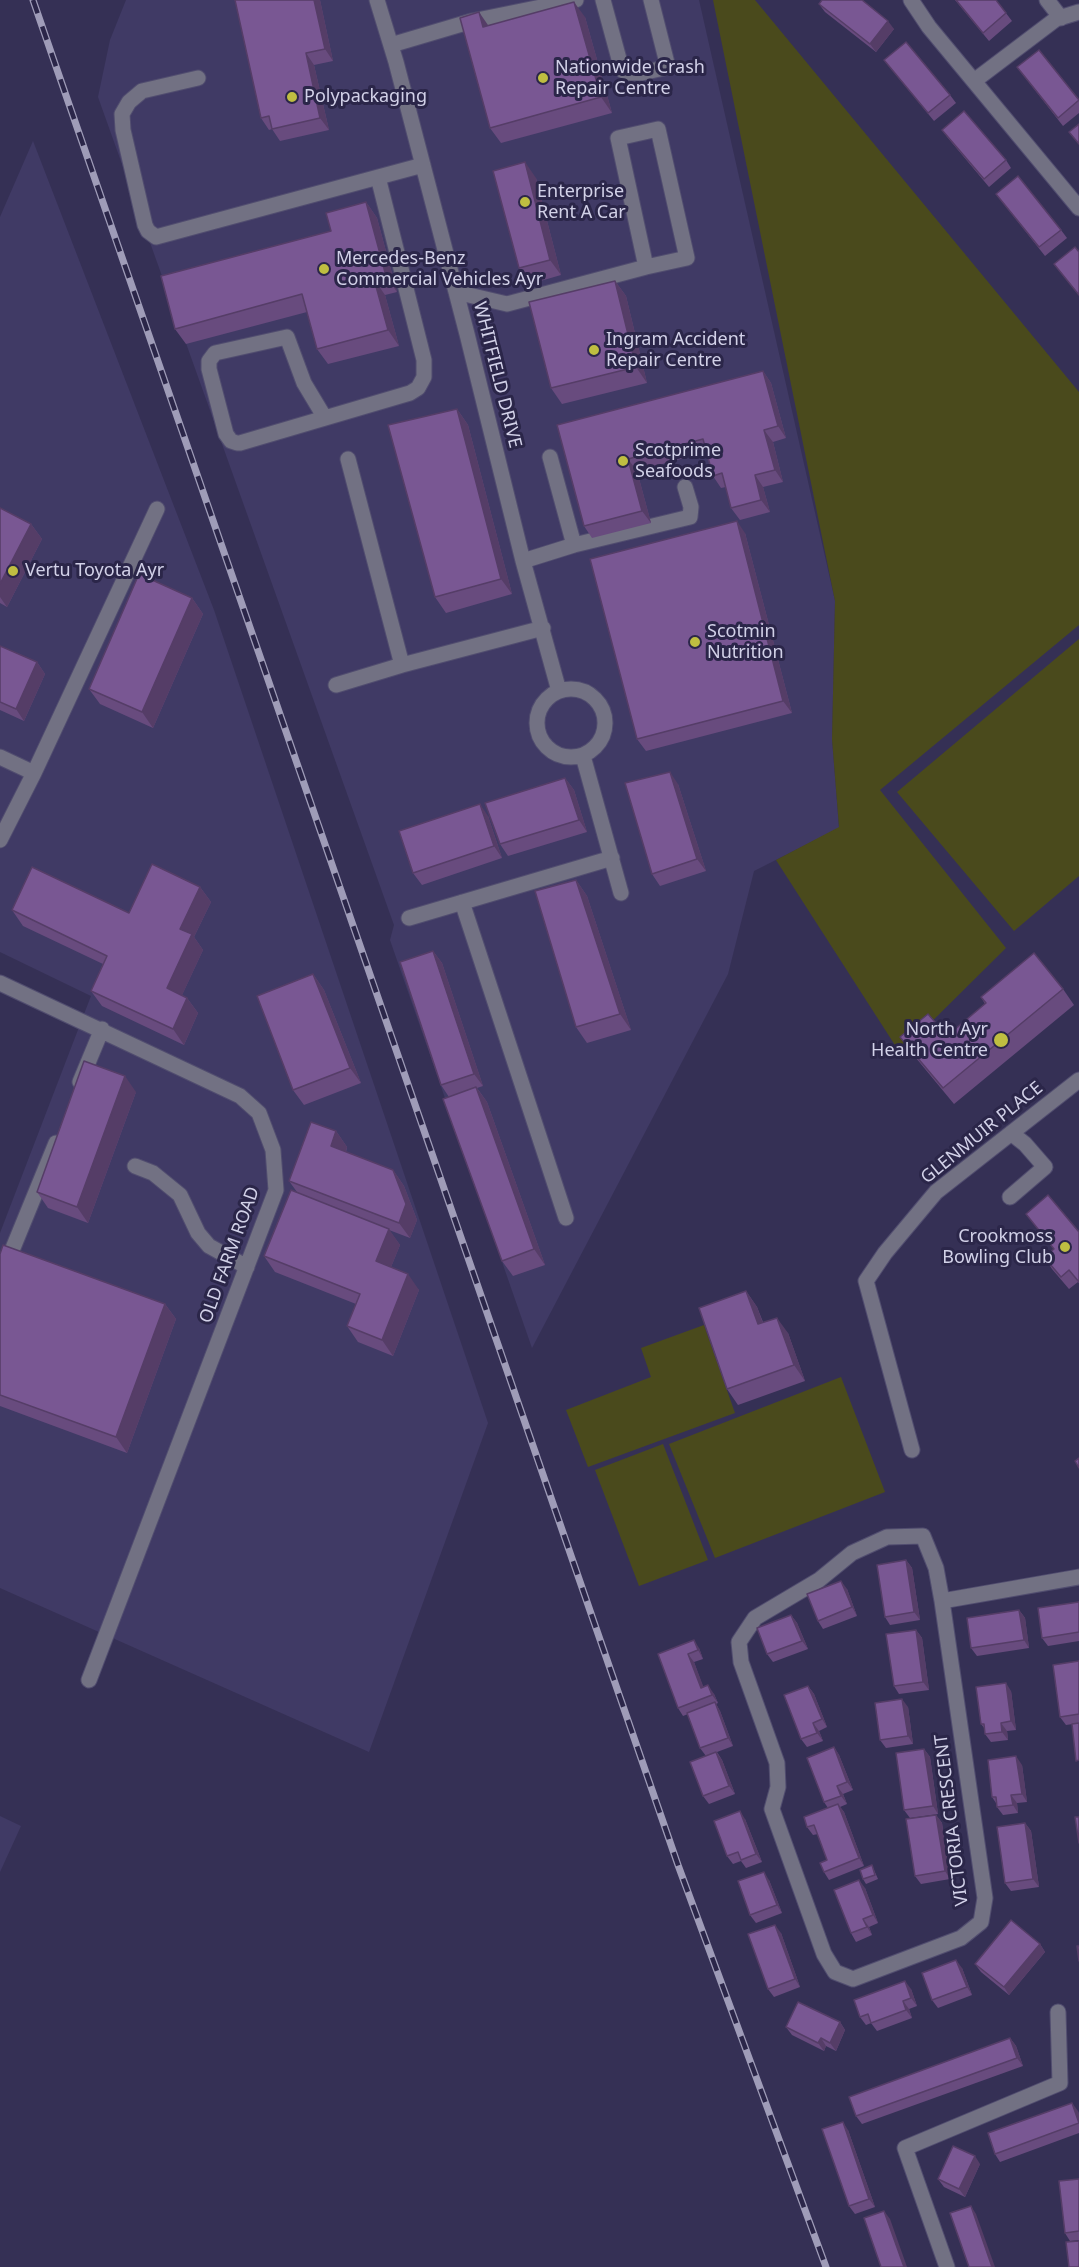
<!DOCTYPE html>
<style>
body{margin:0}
canvas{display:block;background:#353055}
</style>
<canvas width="1079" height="2267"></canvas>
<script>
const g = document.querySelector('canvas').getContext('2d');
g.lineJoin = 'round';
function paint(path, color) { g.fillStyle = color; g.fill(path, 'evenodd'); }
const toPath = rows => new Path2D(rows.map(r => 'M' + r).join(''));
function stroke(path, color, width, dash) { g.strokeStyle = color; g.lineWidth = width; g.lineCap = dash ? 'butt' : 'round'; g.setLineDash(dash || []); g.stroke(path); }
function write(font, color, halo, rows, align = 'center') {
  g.font = font + ' "Noto Sans",sans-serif'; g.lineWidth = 6; g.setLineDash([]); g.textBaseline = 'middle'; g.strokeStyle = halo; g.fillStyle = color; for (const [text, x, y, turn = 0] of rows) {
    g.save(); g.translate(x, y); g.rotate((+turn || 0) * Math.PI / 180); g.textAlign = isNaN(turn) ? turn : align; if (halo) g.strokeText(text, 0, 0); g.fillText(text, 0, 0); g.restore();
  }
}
paint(toPath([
 [126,0,699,0,835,601,832,739,839,828,754,871,728,974,532,1348,390,940,394,925,98,97,110,40],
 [33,141,214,610,488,1423,369,1752,0,1588,0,1233,91,996,0,952,0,217],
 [0,1816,21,1826,0,1872]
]), '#403a65');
paint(toPath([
 [713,0,755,0,1079,392,1079,625,880,790,1006,948,900,1053,776,860,839,827,832,739,835,601],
 [1079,639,1079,876,1014,931,897,792],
 [704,1325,735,1413,588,1467,566,1410,651,1377,641,1348],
 [841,1377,885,1492,715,1558,669,1444],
 [663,1444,708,1560,639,1586,595,1470]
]), '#4a4a1c');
const minor = toPath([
 [377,0,396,62,467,334,523,561,559,691],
 [603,0,622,70,628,73,642,73,668,67,651,0],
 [911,0,929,27,1079,208],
 [1047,0,1061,18],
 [391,45,472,21,576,0],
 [198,78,142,91,129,102,122,114,123,130,145,225,148,231,156,237,423,165],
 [974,81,1056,19,1079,12],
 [456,292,507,304,646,267,618,138,658,129,687,258,646,267],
 [325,418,304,383,287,337,215,353,209,361,209,369,226,434,231,441,237,443,240,443,410,393,418,388,424,377,424,360,378,177],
 [550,457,574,545],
 [348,459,402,665],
 [523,561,574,545,690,517,691,507,685,487],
 [336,685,402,665,543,628],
 '537 723a34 34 0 1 1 68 0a34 34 0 1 1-68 0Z',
 [583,756,621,893],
 [0,757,34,773,0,840],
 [34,773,157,509],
 [462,902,566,1218],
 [409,918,612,858],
 [0,983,240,1096,259,1113,273,1150,276,1190,89,1680],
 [80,1082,102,1029],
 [135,1166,153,1173,180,1195,198,1233,209,1246,247,1267],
 [1010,1197,1045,1167,1025,1144,1011,1133],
 [13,1248,56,1143],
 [912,1450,866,1281,885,1253,936,1192,1079,1080],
 [923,1536,936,1568,942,1601,985,1898,981,1922,961,1938,853,1979,835,1972,824,1954,772,1809,778,1787,777,1763,741,1662,739,1642,755,1618,819,1580,852,1553,887,1537,923,1536],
 [942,1601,1079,1577],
 [947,2267,905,2148,1060,2083,1058,2012]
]);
stroke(minor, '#514d6f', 17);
stroke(minor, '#727183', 15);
const rail = toPath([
 [33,0,678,1865,826,2267]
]);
stroke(rail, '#9f9cb8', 7);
stroke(rail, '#2b2649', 4.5, [14]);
paint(toPath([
 [235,0,320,0,333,61,314,65,329,130,280,141,272,129,269,130,261,118],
 [955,0,996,0,1012,21,989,41],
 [819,4,894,29,876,52,825,12],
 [585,17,612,113,501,143,490,128,488,26],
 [884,60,950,95,956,103,934,121],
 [1017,67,1079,100,1079,113,1063,126],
 [942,130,1006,160,1011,168,989,187,948,138],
 [536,178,561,275,530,284,519,268],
 [996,194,1061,230,1067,238,1045,256],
 [366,202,377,218,397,292,385,295,399,346,328,364,317,349,307,312,186,344,175,329,331,231],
 [615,281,626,296,647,383,562,404,551,388],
 [763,371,771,383,786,438,773,442,783,482,763,487,770,512,740,520,731,508,726,487,721,488,713,476,706,452,637,471,651,523,592,538,584,526,557,425],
 [457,409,468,425,512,594,446,613,435,597],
 [0,508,31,524,42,539,7,607,0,603],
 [745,533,792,713,646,751,637,739],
 [192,598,203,614,153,728,100,704,89,689],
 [0,646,37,662,45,674,24,721,0,710],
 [565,778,574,790,587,832,508,856,500,844],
 [678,784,706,871,660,886,652,874],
 [488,816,502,858,422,885,413,873],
 [576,880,587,896,631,1030,587,1043,576,1027],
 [200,887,211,902,194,937,203,950,182,995,187,998,198,1013,184,1045,102,1006,91,991,103,964,23,926,12,910,129,913],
 [433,951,442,963,483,1086,477,1088,487,1102,545,1265,513,1276,502,1261,449,1097,441,1085],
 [313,974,324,990,361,1083,304,1105,293,1090],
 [1063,989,1074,1005,954,1104,911,1052,900,1037,947,1036,985,1004,981,997],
 [136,1092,88,1223,48,1208,37,1192],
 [336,1131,347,1147,346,1152,393,1170,404,1186,417,1220,410,1238,389,1230,400,1245,391,1267,419,1290,393,1356,358,1342,347,1326,356,1304,275,1272,264,1256,297,1192,289,1181],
 [1026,1214,1079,1232,1079,1283,1078,1282,1069,1289,1052,1269,1044,1257,1054,1249],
 [0,1254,165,1304,176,1319,127,1453,0,1406],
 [746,1291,757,1307,763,1322,788,1333,805,1381,738,1405,727,1389],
 [906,1560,912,1568,920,1620,890,1625,885,1617],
 [847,1589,857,1616,823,1629,818,1621],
 [1079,1602,1079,1641,1048,1646,1042,1638],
 [1019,1610,1025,1618,1029,1648,977,1656,971,1648],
 [791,1615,797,1623,808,1649,773,1662,767,1654],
 [916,1630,922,1638,929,1690,899,1694,894,1686],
 [699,1648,703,1659,694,1662,703,1687,714,1694,718,1703,716,1704,720,1711,733,1746,717,1752,722,1760,735,1794,709,1804,703,1796,706,1756,700,1748,688,1714,683,1716,678,1708,658,1654],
 [1079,1661,1079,1723,1066,1725,1060,1717],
 [808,1686,814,1694,827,1727,819,1731,823,1741,807,1747,801,1739],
 [1011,1691,1016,1730,1007,1731,1008,1740,991,1742,985,1734,985,1729,981,1724],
 [908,1707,913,1744,886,1748,880,1740],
 [834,1747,839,1755,853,1790,843,1794,847,1804,840,1807,844,1812,864,1866,829,1880,824,1872,827,1860,818,1834,813,1835,807,1827,828,1808,824,1802],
 [924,1749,930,1757,938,1814,910,1818,904,1810],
 [1022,1765,1027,1802,1017,1803,1018,1813,1003,1815,997,1807,996,1803,992,1797],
 [936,1815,942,1823,950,1879,921,1884,915,1876],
 [745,1819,762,1862,746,1868,741,1861,733,1864,727,1856],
 [1025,1823,1031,1831,1039,1887,1011,1891,1005,1883],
 [872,1865,874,1870,878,1879,866,1884,863,1879],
 [769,1880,782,1913,756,1923,750,1915],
 [865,1888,878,1923,869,1927,872,1935,856,1942,851,1933],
 [781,1933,800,1987,774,1997,768,1989],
 [1040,1944,1045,1952,1009,1995,981,1972,975,1964],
 [962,1968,972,1995,938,2008,932,2000],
 [911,1989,917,2006,909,2009,912,2018,877,2031,871,2023,866,2025,860,2017],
 [840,2022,845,2030,836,2051,826,2046,824,2051,792,2035,786,2027],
 [1010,2038,1016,2046,1023,2066,862,2124,856,2116],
 [1078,2111,1079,2115,1079,2133,1000,2162,995,2154],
 [848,2130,875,2207,855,2214,849,2206],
 [980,2164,965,2197,944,2187,938,2179],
 [1079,2179,1079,2240,1070,2241,1065,2233]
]), '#684b7e');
paint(toPath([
 [314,0,320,0,333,61,325,49],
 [574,2,585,17,612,113,601,97],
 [479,12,490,28,483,27],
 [888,21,894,29,876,52,870,44],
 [306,53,314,65,329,130,320,118],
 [525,162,536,178,561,275,550,260],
 [366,202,377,218,397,292,386,276],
 [374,279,385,295,399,346,388,330],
 [615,281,626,296,647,383,636,367],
 [763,371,771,383,786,438,778,426],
 [457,409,468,425,512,594,501,579],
 [764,430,773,442,783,482,775,470],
 [628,459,637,471,651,523,642,511],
 [755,475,763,487,770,512,761,500],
 [737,521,745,533,792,713,783,701],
 [31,524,42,539,7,607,0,597,0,584],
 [192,598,203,614,153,728,142,712],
 [37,662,45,674,24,721,16,709],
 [670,772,678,784,706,871,697,859],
 [565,778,574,790,587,832,579,820],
 [480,804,488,816,502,858,494,846],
 [576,880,587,896,631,1030,620,1014],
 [200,887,211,902,194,937,203,950,178,1004,167,988,180,929],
 [433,951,442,963,483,1086,474,1074],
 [313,974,324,990,361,1083,350,1068],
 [187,998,198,1013,184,1045,173,1029],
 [125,1076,136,1092,88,1223,77,1207],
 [476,1087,487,1102,545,1265,534,1249],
 [336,1131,347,1147,342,1162,331,1146],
 [393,1170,404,1186,417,1220,410,1238,399,1223],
 [389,1229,400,1245,387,1277,376,1261],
 [408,1274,419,1290,393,1356,382,1340],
 [746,1291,757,1307,769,1340,758,1324],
 [165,1304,176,1319,127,1453,116,1437],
 [777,1318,788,1333,805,1381,794,1365],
 [906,1560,912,1568,920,1620,914,1612],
 [841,1581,847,1589,857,1616,852,1607],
 [1019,1610,1025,1618,1029,1648,1024,1640],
 [791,1615,797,1623,808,1649,802,1641],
 [916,1630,922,1638,929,1690,923,1682],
 [694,1640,699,1648,703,1659,698,1650],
 [688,1654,694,1662,707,1696,701,1688],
 [1006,1683,1011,1691,1016,1730,1011,1721],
 [708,1685,714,1694,718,1703,712,1695],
 [808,1686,814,1694,827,1727,822,1719],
 [902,1699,908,1707,913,1744,908,1736],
 [715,1702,720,1711,733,1746,728,1738],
 [813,1723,819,1731,823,1741,817,1733],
 [1001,1723,1007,1731,1008,1740,1002,1732],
 [834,1747,839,1755,853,1790,847,1782],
 [924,1749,930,1757,938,1814,933,1806],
 [716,1752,722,1760,735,1794,729,1786],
 [1016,1756,1022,1765,1027,1802,1022,1794],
 [837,1786,843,1794,847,1804,841,1796],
 [1011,1795,1017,1803,1018,1813,1013,1805],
 [838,1804,844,1812,864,1866,859,1858],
 [740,1811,745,1819,762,1862,756,1854],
 [936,1815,942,1823,950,1879,945,1871],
 [1025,1823,1031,1831,1039,1887,1033,1879],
 [764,1872,769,1880,782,1913,777,1905],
 [859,1880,865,1888,878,1923,873,1915],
 [863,1919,869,1927,872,1935,867,1927],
 [775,1925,781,1933,800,1987,795,1979],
 [1040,1944,1045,1952,1009,1995,1004,1987],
 [956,1960,962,1968,972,1995,967,1987],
 [905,1981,911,1989,917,2006,911,1998],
 [903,2001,909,2009,912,2018,906,2010],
 [840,2022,845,2030,836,2051,830,2043],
 [821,2038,826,2046,824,2051,818,2043],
 [1010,2038,1016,2046,1023,2066,1017,2058],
 [1072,2103,1078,2111,1079,2115,1079,2123],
 [843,2122,848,2130,875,2207,869,2199],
 [975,2156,980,2164,965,2197,959,2189],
 [971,2206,976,2214,995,2267,992,2267],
 [884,2211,890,2219,907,2267,904,2267]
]), '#553d67');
const building = toPath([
 [235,0,314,0,325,49,306,53,320,118,272,129,269,116,261,118,235,0],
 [822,0,862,0,888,21,870,44,819,4,822,0],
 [956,0,996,0,1006,13,983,33,956,0],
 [574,2,601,97,490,128,460,18,479,12,483,27,574,2],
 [906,42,950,95,928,113,884,60,906,42],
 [1039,50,1079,100,1058,118,1017,67,1039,50],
 [964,111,1006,160,984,179,942,130,964,111],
 [1079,124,1079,144,1069,132,1079,124],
 [525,162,550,260,519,268,493,171,525,162],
 [1018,176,1061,230,1039,247,996,194,1018,176],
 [366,202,386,276,374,279,388,330,317,349,302,294,175,329,161,276,331,231,326,213,366,202],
 [1075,247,1079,252,1079,295,1054,264,1075,247],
 [615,281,636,367,551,388,529,302,615,281],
 [763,371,778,426,764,430,775,470,755,475,761,500,731,508,722,473,713,476,703,439,628,459,642,511,584,526,557,425,763,371],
 [457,409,501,579,435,597,388,425,457,409],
 [0,508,31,524,0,584,0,508],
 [737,521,783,701,637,739,590,559,737,521],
 [139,574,192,598,142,712,89,689,139,574],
 [0,646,37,662,16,709,0,702,0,646],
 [670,772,697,859,652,874,625,783,670,772],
 [565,778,579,820,500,844,485,803,565,778],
 [480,804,494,846,413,873,399,831,480,804],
 [152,864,200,887,180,929,192,934,167,988,187,998,173,1029,91,991,107,956,12,910,32,867,129,913,152,864],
 [576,880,620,1014,576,1027,535,891,576,880],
 [433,951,474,1074,441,1085,400,962,433,951],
 [1034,953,1063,989,943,1088,900,1037,928,1014,947,1036,986,1003,981,997,1034,953],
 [313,974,350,1068,293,1090,257,996,313,974],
 [84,1061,125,1076,77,1207,37,1192,84,1061],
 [476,1087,534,1249,502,1261,443,1099,476,1087],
 [311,1122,336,1131,331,1146,393,1170,406,1204,399,1223,289,1181,311,1122],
 [291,1190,389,1229,376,1261,408,1274,382,1340,347,1326,360,1294,264,1256,291,1190],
 [1048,1195,1079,1232,1079,1282,1069,1270,1061,1277,1044,1257,1054,1249,1026,1214,1048,1195],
 [3,1245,165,1304,116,1437,0,1395,0,1254,3,1245],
 [746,1291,758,1324,777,1318,794,1365,727,1389,699,1308,746,1291],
 [1079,1458,1079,1468,1075,1461,1079,1458],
 [906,1560,914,1612,885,1617,877,1565,906,1560],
 [841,1581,852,1607,818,1621,807,1594,841,1581],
 [1079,1602,1079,1632,1042,1638,1038,1608,1079,1602],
 [1019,1610,1024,1640,971,1648,967,1618,1019,1610],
 [791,1615,802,1641,767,1654,757,1628,791,1615],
 [916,1630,923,1682,894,1686,886,1634,916,1630],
 [694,1640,698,1650,688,1654,701,1688,708,1685,712,1695,678,1708,658,1654,694,1640],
 [1079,1661,1079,1714,1060,1717,1053,1665,1079,1661],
 [1006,1683,1011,1721,1001,1723,1002,1732,985,1734,984,1724,981,1724,976,1687,1006,1683],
 [808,1686,822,1719,813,1723,817,1733,801,1739,784,1695,808,1686],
 [902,1699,908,1736,880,1740,875,1703,902,1699],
 [715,1702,728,1738,700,1748,687,1713,715,1702],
 [1079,1723,1079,1760,1076,1761,1072,1724,1079,1723],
 [834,1747,847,1782,837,1786,841,1796,824,1802,807,1758,834,1747],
 [924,1749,933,1806,904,1810,896,1753,924,1749],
 [716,1752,729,1786,703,1796,690,1762,716,1752],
 [1016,1756,1022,1794,1011,1795,1013,1805,997,1807,996,1797,992,1797,988,1760,1016,1756],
 [838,1804,859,1858,824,1872,820,1863,827,1860,814,1825,807,1827,804,1817,838,1804],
 [740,1811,756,1854,741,1860,738,1852,727,1856,714,1821,740,1811],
 [936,1815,945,1871,915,1876,906,1819,936,1815],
 [1075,1817,1079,1817,1079,1843,1075,1817],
 [1025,1823,1033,1879,1005,1883,997,1827,1025,1823],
 [872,1865,875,1875,863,1879,860,1870,872,1865],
 [764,1872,777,1905,750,1915,738,1881,764,1872],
 [859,1880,873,1915,863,1919,867,1927,851,1933,834,1890,859,1880],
 [1011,1920,1040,1944,1004,1987,975,1964,1011,1920],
 [775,1925,795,1979,768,1989,748,1934,775,1925],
 [1077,1946,1079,1946,1079,1961,1077,1946],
 [956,1960,967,1987,932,2000,922,1973,956,1960],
 [905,1981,911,1998,903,2001,906,2010,871,2023,868,2014,860,2017,854,2000,905,1981],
 [798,2002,840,2022,830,2043,821,2038,818,2043,786,2027,798,2002],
 [1010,2038,1017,2058,856,2116,849,2097,1010,2038],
 [1072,2103,1079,2123,995,2154,988,2133,1072,2103],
 [843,2122,869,2199,849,2206,822,2129,843,2122],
 [953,2146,975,2156,959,2189,938,2179,953,2146],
 [1079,2179,1079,2231,1065,2233,1059,2181,1079,2179],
 [971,2206,992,2267,969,2267,950,2213,971,2206],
 [884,2211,904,2267,881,2267,864,2218,884,2211],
 [1079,2241,1079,2267,1069,2267,1066,2242,1079,2241]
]);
paint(building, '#795793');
stroke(building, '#553d67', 1.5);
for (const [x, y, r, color] of [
 [543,78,6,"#bfbe41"],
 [292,97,6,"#bfbe41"],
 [525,202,6,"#bfbe41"],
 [324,269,6,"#bfbe41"],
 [594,350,6,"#bfbe41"],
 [623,461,6,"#bfbe41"],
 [13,571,6,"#bfbe41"],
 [695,642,6,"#bfbe41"],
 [1001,1040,8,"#bfbe41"],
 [1065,1247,6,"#bfbe41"]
]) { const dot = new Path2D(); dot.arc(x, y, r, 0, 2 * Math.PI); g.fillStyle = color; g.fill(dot); stroke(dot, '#2b2649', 2); }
write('18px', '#d2d1e8', '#2b2649', [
 ["Nationwide Crash",555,68],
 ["Repair Centre",555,89],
 ["Polypackaging",304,97],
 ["Enterprise",537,192],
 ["Rent A Car",537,213],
 ["Mercedes-Benz",336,259],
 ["Commercial Vehicles Ayr",336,280],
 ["Ingram Accident",606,340],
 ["Repair Centre",606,361],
 ["Scotprime",635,451],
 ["Seafoods",635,472],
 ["Vertu Toyota Ayr",25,571],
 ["Scotmin",707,632],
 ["Nutrition",707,653],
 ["North Ayr",988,1030,"right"],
 ["Health Centre",988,1051,"right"],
 ["Crookmoss",1053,1237,"right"],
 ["Bowling Club",1053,1258,"right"]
], 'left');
write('18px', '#d2d1e8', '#2b2649', [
 ["WHITFIELD DRIVE",497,375,76],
 ["GLENMUIR PLACE",982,1133,-39],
 ["OLD FARM ROAD",230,1255,-70],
 ["VICTORIA CRESCENT",952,1820,-97]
]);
</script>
